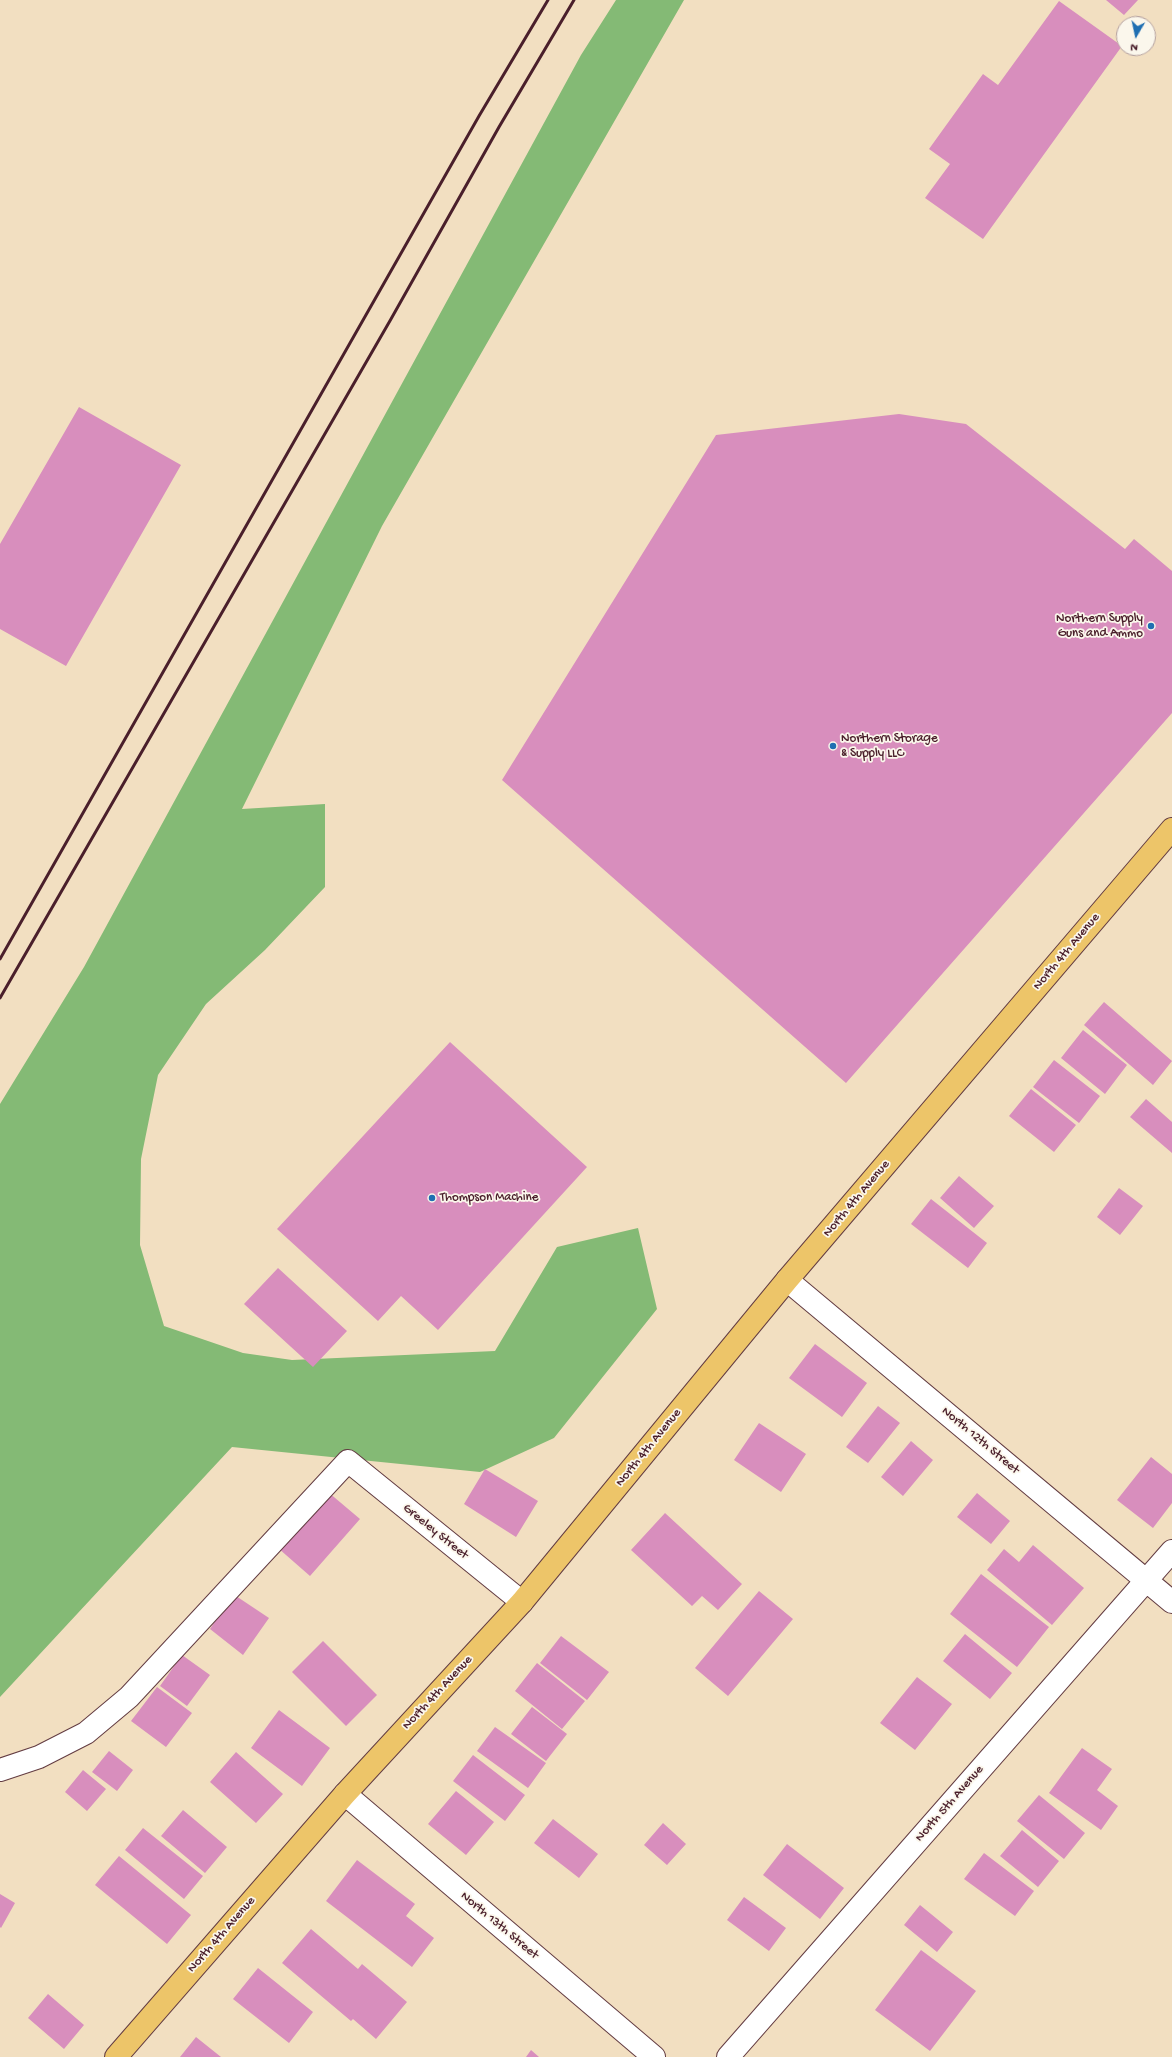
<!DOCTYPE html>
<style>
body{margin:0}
#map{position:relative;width:1172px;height:2057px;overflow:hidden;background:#f2dfc1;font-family:"Gochi Hand",sans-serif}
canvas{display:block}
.north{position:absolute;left:1116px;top:16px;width:40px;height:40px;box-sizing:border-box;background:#fbf7ec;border:1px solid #b4a19f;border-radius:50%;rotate:189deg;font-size:11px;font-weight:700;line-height:16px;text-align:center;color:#4a1f2b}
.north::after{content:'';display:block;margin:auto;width:14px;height:18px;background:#1f6fb2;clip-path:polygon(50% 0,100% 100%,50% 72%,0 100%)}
</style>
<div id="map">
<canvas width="1172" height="2057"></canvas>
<div class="north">N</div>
</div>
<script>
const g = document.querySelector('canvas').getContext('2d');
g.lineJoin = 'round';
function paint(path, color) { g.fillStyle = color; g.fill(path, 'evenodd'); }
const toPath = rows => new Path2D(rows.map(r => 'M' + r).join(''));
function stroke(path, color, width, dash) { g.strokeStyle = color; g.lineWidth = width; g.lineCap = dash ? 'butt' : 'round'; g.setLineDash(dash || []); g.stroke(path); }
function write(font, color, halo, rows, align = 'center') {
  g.font = font + ' "Gochi Hand",sans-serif'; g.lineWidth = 3.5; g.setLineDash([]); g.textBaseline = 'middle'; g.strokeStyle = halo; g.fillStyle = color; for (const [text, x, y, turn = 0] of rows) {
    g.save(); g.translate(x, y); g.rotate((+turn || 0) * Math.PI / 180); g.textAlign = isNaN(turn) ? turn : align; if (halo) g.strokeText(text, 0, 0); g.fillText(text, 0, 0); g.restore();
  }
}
paint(toPath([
 [616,0,684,0,382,526,242,809,325,804,325,887,265,950,206,1004,158,1075,141,1159,140,1245,164,1326,243,1353,292,1360,495,1351,557,1247,638,1228,657,1309,554,1438,480,1472,232,1447,0,1697,0,1104,84,967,581,55]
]), '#84ba75');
paint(toPath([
 [1106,0,1138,0,1124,15],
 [1059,1,1122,46,983,239,925,198,950,164,929,149,983,74,998,85],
 [79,407,181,465,66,666,0,629,0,544],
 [899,414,966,424,1125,549,1134,539,1172,571,1172,713,846,1083,502,780,716,435],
 [1104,1002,1172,1061,1153,1085,1084,1025],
 [1083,1030,1127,1065,1105,1094,1061,1058],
 [450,1042,587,1167,438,1330,401,1296,378,1321,277,1229],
 [1054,1060,1100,1096,1079,1123,1033,1087],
 [1031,1089,1076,1125,1054,1152,1009,1116],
 [1146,1099,1172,1122,1172,1153,1130,1117],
 [959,1176,994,1206,974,1228,940,1198],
 [1119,1188,1143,1206,1120,1235,1097,1217],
 [931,1199,987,1243,968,1268,911,1224],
 [278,1268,347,1331,313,1367,244,1304],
 [815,1344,867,1383,842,1417,789,1378],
 [878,1406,900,1423,868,1463,846,1447],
 [759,1423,806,1454,781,1492,734,1460],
 [911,1441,933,1460,903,1496,881,1477],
 [1151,1457,1172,1474,1172,1503,1153,1528,1117,1500],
 [485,1469,538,1501,516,1537,464,1504],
 [328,1492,360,1519,310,1576,278,1548],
 [977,1493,1010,1521,991,1544,957,1517],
 [665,1513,742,1584,718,1610,702,1596,692,1606,631,1550],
 [1033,1545,1084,1588,1052,1625,987,1570,1004,1549,1019,1562],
 [981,1574,1049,1627,1017,1667,950,1614],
 [759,1591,793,1619,728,1696,695,1668],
 [233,1594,269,1618,243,1655,210,1629],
 [965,1634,1012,1673,990,1699,943,1661],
 [561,1636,609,1672,587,1700,540,1663],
 [323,1641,377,1695,346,1726,292,1672],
 [182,1655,210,1675,187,1706,160,1686],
 [537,1663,585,1701,562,1729,515,1691],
 [917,1677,952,1704,915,1750,880,1723],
 [157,1687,192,1713,166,1747,131,1721],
 [532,1707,567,1734,546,1761,511,1734],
 [279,1710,330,1748,302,1786,251,1748],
 [495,1727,546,1763,528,1788,477,1751],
 [1082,1748,1112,1769,1097,1790,1118,1806,1101,1830,1049,1793],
 [109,1751,133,1770,117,1791,92,1772],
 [236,1752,283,1794,256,1823,210,1782],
 [473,1755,525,1795,505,1821,453,1781],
 [83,1770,106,1789,87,1811,65,1792],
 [456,1791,494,1822,466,1855,428,1824],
 [1039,1795,1085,1833,1064,1859,1017,1821],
 [183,1810,227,1847,205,1873,161,1836],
 [553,1819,598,1854,579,1878,534,1843],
 [663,1823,686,1844,667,1865,644,1845],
 [143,1828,203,1876,184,1899,125,1850],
 [1022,1830,1059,1861,1038,1887,1000,1856],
 [787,1844,844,1888,820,1919,763,1875],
 [984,1853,1034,1891,1015,1916,964,1879],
 [119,1856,191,1915,167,1944,95,1885],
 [357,1860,415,1904,406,1916,434,1938,412,1967,326,1901],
 [0,1894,15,1903,1,1928,0,1927],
 [744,1897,786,1928,769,1951,727,1920],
 [920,1905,953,1932,937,1952,904,1925],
 [311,1929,358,1969,362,1964,407,2002,376,2039,353,2019,351,2021,282,1963],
 [921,1950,976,1991,930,2051,875,2010],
 [258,1968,313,2012,289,2043,233,1999],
 [48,1994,84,2025,64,2049,28,2018],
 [196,2037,221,2057,180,2057],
 [531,2050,539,2057,526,2057]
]), '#d88ebd');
const minor = toPath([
 [787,1280,1172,1602],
 [0,1770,39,1757,86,1733,129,1697,348,1461,522,1602],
 [345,1794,654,2057],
 [728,2057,1172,1551]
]);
const major = toPath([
 [116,2057,345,1794,522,1602,787,1280,1172,829]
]);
stroke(minor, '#633c42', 24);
stroke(major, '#633c42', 24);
stroke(minor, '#fff', 22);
stroke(major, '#edc569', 22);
stroke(toPath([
 [0,959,479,116,548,0],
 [0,998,391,319,499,127,574,0]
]), '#4a1f2b', 3);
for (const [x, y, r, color] of [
 [1151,626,4,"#1f6fb2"],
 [833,746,4,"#1f6fb2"],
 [432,1198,4,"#1f6fb2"]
]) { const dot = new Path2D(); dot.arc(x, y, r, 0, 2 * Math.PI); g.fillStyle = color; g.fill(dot); stroke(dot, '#fbf7ec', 1.5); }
write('13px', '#4a1f2b', '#fbf7ec', [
 ["Northern Supply",1143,619,"right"],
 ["Guns and Ammo",1143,634,"right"],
 ["Northern Storage",841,739],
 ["& Supply LLC",841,754],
 ["Thompson Machine",440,1198]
], 'left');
write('13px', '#4a1f2b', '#fbf7ec', [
 ["North 4th Avenue",1067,952,-50],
 ["North 4th Avenue",857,1199,-50],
 ["North 12th Street",980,1441,40],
 ["North 4th Avenue",649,1448,-51],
 ["Greeley Street",435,1532,39],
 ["North 4th Avenue",438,1693,-47],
 ["North 5th Avenue",950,1804,-49],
 ["North 13th Street",499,1926,40],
 ["North 4th Avenue",222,1935,-49]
]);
</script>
